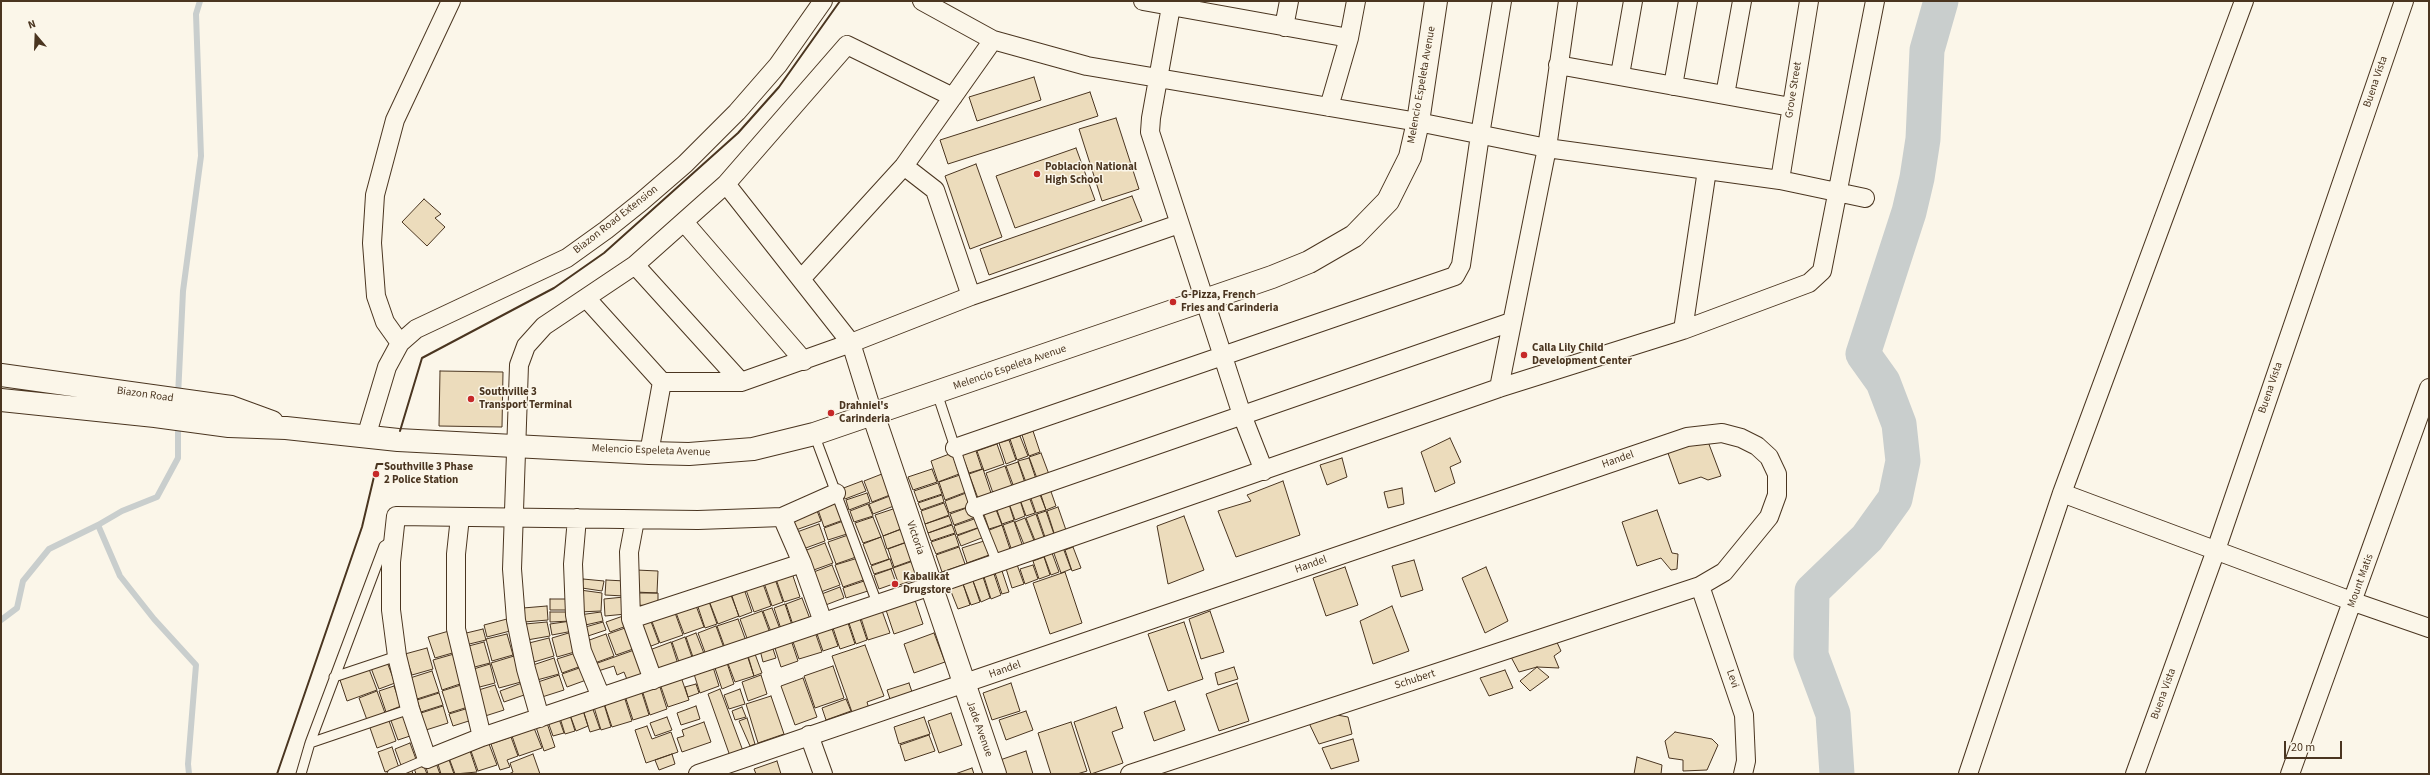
<!DOCTYPE html>
<style>
body{margin:0}
#map{position:relative;width:2430px;height:775px;overflow:hidden;background:#fbf6e9;font-family:"Source Sans 3",sans-serif}
canvas{display:block}
.frame{position:absolute;inset:0;border:2px solid #4a3520;pointer-events:none}
.north{position:absolute;left:16px;top:16px;width:40px;height:40px;-webkit-text-stroke:3px #fbf6e9;paint-order:stroke;rotate:341deg;font-size:11px;font-weight:700;line-height:16px;text-align:center;color:#4a3520}
.north::after{content:'';display:block;margin:auto;width:14px;height:18px;background:#4a3520;clip-path:polygon(50% 0,100% 100%,50% 72%,0 100%)}
.scale{position:absolute;left:2284px;top:741px;width:58px;height:18px;box-sizing:border-box;border:2px solid #4a3520;border-top:0;padding-left:5px;font-size:12px;line-height:14px;white-space:nowrap;color:#4a3520;-webkit-text-stroke:3px #fbf6e9;paint-order:stroke}
</style>
<div id="map">
<canvas width="2430" height="775"></canvas>
<div class="frame"></div>
<div class="north">N</div>
<div class="scale">20 m</div>
</div>
<script>
const g = document.querySelector('canvas').getContext('2d');
g.lineJoin = 'round';
const toPath = rows => new Path2D(rows.map(r => 'M' + r).join(''));
function stroke(path, color, width, dash) { g.strokeStyle = color; g.lineWidth = width; g.lineCap = dash ? 'butt' : 'round'; g.setLineDash(dash || []); g.stroke(path); }
function paint(path, color) { g.fillStyle = color; g.fill(path, 'evenodd'); }
function write(font, color, halo, rows, align = 'center') {
  g.font = font + ' "Source Sans 3",sans-serif'; g.lineWidth = 3; g.setLineDash([]); g.textBaseline = 'middle'; g.strokeStyle = halo; g.fillStyle = color; for (const [text, x, y, turn = 0] of rows) {
    g.save(); g.translate(x, y); g.rotate((+turn || 0) * Math.PI / 180); g.textAlign = isNaN(turn) ? turn : align; if (halo) g.strokeText(text, 0, 0); g.fillText(text, 0, 0); g.restore();
  }
}
stroke(toPath([
 [178,396,183,291,201,156,196,14,200,1],
 [178,423,178,458,157,497,122,511,98,525,120,576,154,619,196,665,188,764,189,774],
 [1,620,17,608,23,581,49,549,98,525]
]), '#c9cecd', 6);
stroke(toPath([
 [1837,774,1833,714,1811,655,1812,591,1867,538,1895,499,1903,461,1899,424,1883,382,1863,354,1909,212,1917,178,1923,139,1927,50,1941,1]
]), '#c9cecd', 35);
const building = toPath([
 [1034,77,1041,100,977,121,969,97,1034,77],
 [1090,92,1098,116,948,164,940,140,1090,92],
 [1116,118,1139,189,1102,201,1079,129,1116,118],
 [1076,148,1095,200,1015,228,996,176,1076,148],
 [976,164,1002,237,970,249,945,176,976,164],
 [1132,196,1142,221,989,275,980,249,1132,196],
 [424,199,441,214,435,218,445,227,427,246,402,222,424,199],
 [440,371,503,372,502,427,439,426,440,371],
 [1033,431,1040,452,1029,456,1022,435,1033,431],
 [1020,436,1028,456,1017,460,1010,439,1020,436],
 [1450,438,1461,462,1450,467,1455,483,1435,492,1421,452,1450,438],
 [1663,439,1707,439,1721,476,1708,480,1701,477,1679,484,1663,439],
 [1009,440,1016,460,1006,464,999,443,1009,440],
 [997,444,1004,464,984,471,977,451,997,444],
 [975,448,982,469,969,473,961,453,975,448],
 [952,453,959,474,938,482,931,461,952,453],
 [1041,453,1050,477,1038,481,1029,457,1041,453],
 [1029,458,1037,482,1027,485,1018,461,1029,458],
 [1342,458,1347,477,1327,485,1320,465,1342,458],
 [1018,462,1026,486,1015,490,1006,466,1018,462],
 [1005,466,1013,489,994,496,986,473,1005,466],
 [932,469,937,482,913,490,908,477,932,469],
 [983,469,992,496,979,501,969,474,983,469],
 [887,472,895,493,872,502,864,481,887,472],
 [960,475,966,492,945,500,939,482,960,475],
 [862,481,866,491,845,499,841,489,862,481],
 [1283,481,1300,535,1236,557,1218,511,1251,501,1247,495,1283,481],
 [938,483,942,494,918,502,914,491,938,483],
 [1048,483,1056,506,1046,510,1038,486,1048,483],
 [1037,487,1046,510,1036,513,1028,490,1037,487],
 [1402,488,1404,504,1388,508,1384,492,1402,488],
 [1027,491,1035,513,1026,516,1018,494,1027,491],
 [867,493,870,502,849,510,846,500,867,493],
 [966,493,971,506,949,513,945,501,966,493],
 [895,494,899,504,873,514,869,504,895,494],
 [1018,494,1025,516,1015,520,1007,498,1018,494],
 [942,495,944,502,921,510,918,503,942,495],
 [837,496,846,519,824,527,816,504,837,496],
 [1007,498,1014,520,1002,524,994,502,1007,498],
 [993,502,1002,525,989,529,981,506,993,502],
 [814,503,821,521,793,531,787,513,814,503],
 [944,503,949,515,925,524,921,511,944,503],
 [868,504,873,516,854,522,850,511,868,504],
 [972,506,976,517,954,525,950,514,972,506],
 [899,507,906,527,883,536,875,515,899,507],
 [1058,507,1067,533,1055,536,1047,511,1058,507],
 [1657,510,1672,553,1678,554,1677,569,1671,570,1661,558,1637,566,1622,522,1657,510],
 [1046,511,1055,537,1046,540,1037,514,1046,511],
 [1036,514,1045,540,1036,543,1026,518,1036,514],
 [949,516,952,524,928,533,925,524,949,516],
 [1184,516,1204,570,1168,584,1157,526,1184,516],
 [873,517,881,537,863,543,855,523,873,517],
 [977,518,980,527,957,535,954,526,977,518],
 [1025,518,1035,543,1025,547,1015,522,1025,518],
 [846,520,850,533,828,540,824,528,846,520],
 [1014,521,1023,547,1012,551,1003,525,1014,521],
 [819,524,825,541,803,549,797,532,819,524],
 [952,525,955,533,931,541,928,533,952,525],
 [1002,525,1011,552,996,557,987,531,1002,525],
 [907,527,912,540,887,549,883,536,907,527],
 [981,527,984,537,961,546,957,536,981,527],
 [851,534,859,556,836,564,828,542,851,534],
 [955,534,959,546,936,554,931,542,955,534],
 [881,537,889,559,871,565,863,544,881,537],
 [913,540,919,558,894,567,888,549,913,540],
 [984,541,989,555,967,563,962,548,984,541],
 [825,543,833,563,811,571,804,551,825,543],
 [1062,545,1071,569,1061,573,1052,548,1062,545],
 [959,547,965,564,942,572,936,555,959,547],
 [1073,547,1081,568,1072,571,1065,550,1073,547],
 [1052,553,1059,572,1051,575,1044,556,1052,553],
 [1044,557,1050,575,1039,579,1033,561,1044,557],
 [858,558,866,579,843,587,835,565,858,558],
 [890,559,893,568,874,574,871,566,890,559],
 [919,559,925,576,899,585,893,568,919,559],
 [1015,559,1024,584,1012,588,1004,562,1015,559],
 [1414,560,1423,590,1401,597,1392,566,1414,560],
 [832,565,840,585,818,593,811,573,832,565],
 [1033,565,1038,579,1025,584,1020,569,1033,565],
 [1345,567,1358,605,1326,616,1313,578,1345,567],
 [1486,567,1508,621,1485,633,1462,578,1486,567],
 [891,569,896,583,879,589,874,575,891,569],
 [636,570,658,571,657,593,635,592,636,570],
 [1002,571,1009,592,1002,594,995,573,1002,571],
 [1065,572,1082,623,1050,634,1033,583,1065,572],
 [792,573,800,597,784,602,776,579,792,573],
 [994,574,1001,595,991,599,984,577,994,574],
 [774,576,783,602,772,606,763,580,774,576],
 [983,577,990,598,981,602,973,581,983,577],
 [583,579,604,581,602,591,582,588,583,579],
 [606,580,625,581,624,596,605,595,606,580],
 [867,580,871,590,846,598,843,588,867,580],
 [762,581,771,606,754,612,745,587,762,581],
 [973,581,980,602,971,605,963,584,973,581],
 [963,584,970,605,958,609,950,589,963,584],
 [743,586,752,612,739,617,730,590,743,586],
 [840,587,844,598,823,606,819,595,840,587],
 [580,590,602,593,601,611,579,612,580,590],
 [729,590,739,616,718,624,708,598,729,590],
 [635,593,658,593,658,606,635,605,635,593],
 [707,596,717,624,705,628,696,601,707,596],
 [624,597,626,614,605,616,604,599,624,597],
 [802,598,810,619,793,625,786,604,802,598],
 [550,599,571,599,571,610,550,610,550,599],
 [915,600,923,624,894,634,886,610,915,600],
 [695,603,704,627,684,634,675,610,695,603],
 [785,604,792,625,781,629,774,608,785,604],
 [547,606,548,620,524,622,523,608,547,606],
 [1392,606,1409,651,1373,664,1360,621,1392,606],
 [772,608,780,629,771,632,763,611,772,608],
 [881,608,890,633,868,640,860,615,881,608],
 [674,610,683,635,660,643,651,619,674,610],
 [762,611,770,633,748,641,740,619,762,611],
 [1210,611,1224,652,1201,659,1189,619,1210,611],
 [550,612,571,612,571,621,550,622,550,612],
 [601,612,603,621,581,626,579,615,601,612],
 [626,615,629,625,610,632,606,622,626,615],
 [859,616,867,640,856,644,848,620,859,616],
 [507,619,510,631,487,637,484,625,507,619],
 [650,619,659,643,646,648,637,623,650,619],
 [738,619,746,641,725,648,717,626,738,619],
 [847,620,855,644,840,649,832,625,847,620],
 [571,621,573,631,552,635,550,624,571,621],
 [547,622,550,636,527,640,525,624,547,622],
 [603,622,606,630,585,637,582,628,603,622],
 [1184,622,1203,679,1168,691,1148,634,1184,622],
 [716,626,724,648,706,655,698,633,716,626],
 [831,626,838,646,823,651,816,631,831,626],
 [628,627,636,648,616,655,608,634,628,627],
 [483,629,486,640,461,646,458,635,483,629],
 [449,631,456,652,435,658,428,637,449,631],
 [572,632,578,651,557,657,552,638,572,632],
 [815,632,822,652,799,659,792,639,815,632],
 [696,633,705,656,694,660,686,637,696,633],
 [934,633,945,662,914,673,904,644,934,633],
 [507,634,513,655,492,661,486,639,507,634],
 [606,634,614,656,592,664,584,642,606,634],
 [1554,636,1561,651,1554,656,1559,668,1537,667,1519,672,1511,657,1554,636],
 [685,637,693,660,680,665,672,642,685,637],
 [549,638,554,656,534,662,529,643,549,638],
 [791,640,798,661,781,667,774,645,791,640],
 [484,642,490,663,467,669,461,648,484,642],
 [671,642,678,664,654,672,647,651,671,642],
 [865,645,884,696,867,702,869,709,853,715,832,656,865,645],
 [772,646,776,658,763,662,760,650,772,646],
 [427,648,433,669,412,675,405,654,427,648],
 [637,649,646,675,628,682,624,672,617,675,614,666,595,672,592,665,637,649],
 [579,652,584,665,562,673,557,659,579,652],
 [454,654,463,683,442,690,433,660,454,654],
 [755,654,762,673,754,676,748,656,755,654],
 [747,655,754,676,735,682,727,661,747,655],
 [514,656,521,682,499,688,491,663,514,656],
 [554,658,559,674,537,680,533,665,554,658],
 [726,660,734,684,722,689,714,665,726,660],
 [387,662,395,683,379,689,371,668,387,662],
 [490,664,495,683,472,689,467,671,490,664],
 [585,666,589,679,567,687,562,674,585,666],
 [833,666,844,698,815,708,804,676,833,666],
 [713,667,719,686,700,693,694,674,713,667],
 [1234,667,1238,679,1218,685,1215,673,1234,667],
 [1537,667,1549,677,1530,691,1520,681,1537,667],
 [369,669,377,690,347,701,340,680,369,669],
 [1505,670,1513,688,1489,696,1480,678,1505,670],
 [432,671,439,692,417,699,410,678,432,671],
 [559,675,564,690,542,697,538,682,559,675],
 [761,675,767,694,748,701,742,682,761,675],
 [681,677,689,700,668,707,660,684,681,677],
 [803,678,817,717,795,725,781,686,803,678],
 [522,683,527,694,504,702,500,691,522,683],
 [909,683,912,692,890,699,887,690,909,683],
 [1011,683,1020,711,992,720,983,693,1011,683],
 [1237,683,1249,721,1219,731,1206,694,1237,683],
 [464,684,471,706,449,713,442,691,464,684],
 [659,684,667,709,650,715,642,690,659,684],
 [696,684,699,693,688,697,685,687,696,684],
 [495,685,504,710,482,717,472,692,495,685],
 [394,686,401,706,386,712,379,691,394,686],
 [720,689,743,751,730,756,708,694,720,689],
 [740,689,745,704,729,709,724,695,740,689],
 [641,690,649,715,633,720,625,696,641,690],
 [377,691,385,713,367,720,359,698,377,691],
 [439,693,443,705,421,712,417,700,439,693],
 [624,696,632,721,612,727,604,703,624,696],
 [771,696,784,734,758,743,746,704,771,696],
 [846,699,851,711,826,720,822,708,846,699],
 [590,701,600,729,590,732,581,704,590,701],
 [603,701,611,727,601,730,593,704,603,701],
 [1175,701,1185,730,1154,741,1144,712,1175,701],
 [443,706,448,723,426,730,421,713,443,706],
 [696,706,700,719,681,725,677,713,696,706],
 [472,707,475,719,453,726,449,714,472,707],
 [742,707,746,717,735,720,732,711,742,707],
 [1116,707,1123,728,1112,732,1123,763,1091,774,1074,722,1116,707],
 [583,710,588,726,576,731,570,715,583,710],
 [1026,711,1033,730,1006,740,999,720,1026,711],
 [402,713,410,736,398,740,390,718,402,713],
 [951,713,962,745,939,753,928,721,951,713],
 [1326,713,1348,717,1352,734,1319,744,1308,721,1326,713],
 [570,715,575,731,565,734,560,718,570,715],
 [558,716,564,733,553,736,547,719,558,716],
 [667,717,672,730,655,736,650,723,667,717],
 [924,717,930,734,899,744,894,727,924,717],
 [388,718,396,741,377,748,369,725,388,718],
 [747,718,755,744,750,746,739,721,747,718],
 [704,722,711,742,682,752,677,738,684,736,682,730,704,722],
 [1071,722,1087,771,1077,774,1051,774,1038,733,1071,722],
 [547,723,555,747,544,751,536,727,547,723],
 [647,726,652,739,671,732,678,752,646,763,635,730,647,726],
 [534,728,542,748,519,756,512,736,534,728],
 [1675,732,1712,739,1718,745,1707,770,1683,771,1683,760,1669,758,1665,741,1675,732],
 [929,735,935,751,905,761,900,745,929,735],
 [511,737,518,756,507,760,510,767,500,770,491,744,511,737],
 [1353,739,1359,761,1331,769,1322,748,1353,739],
 [410,743,417,762,402,768,395,749,410,743],
 [489,744,497,765,478,771,471,751,489,744],
 [392,747,399,768,385,772,378,752,392,747],
 [470,751,477,772,455,774,449,758,470,751],
 [1026,751,1033,774,1005,774,1000,760,1026,751],
 [533,754,540,774,509,774,513,772,510,763,533,754],
 [672,754,675,764,659,770,655,760,672,754],
 [448,757,454,774,441,774,437,761,448,757],
 [1637,757,1662,765,1661,774,1634,774,1637,757],
 [435,760,440,774,428,774,425,764,435,760],
 [777,761,781,774,756,774,754,769,777,761],
 [423,764,427,774,416,774,414,768,423,764],
 [411,768,413,774,396,774,411,768],
 [972,768,974,774,955,774,972,768]
]);
paint(building, '#ecdcbc');
stroke(building, '#4a3520', 1);
const service = toPath([
 [937,393,975,508,997,563],
 [814,434,877,603],
 [334,677,397,656],
 [310,743,410,709],
 [301,774,310,743,384,546,393,540],
 [392,774,427,759]
]);
const minor = toPath([
 [922,1,993,40,1087,66,1418,122,1547,148,1780,180,1865,198],
 [1143,1,1349,38],
 [1172,1,1151,118,1150,132,1242,415,1264,471],
 [1284,27,1289,1],
 [1558,65,1791,107],
 [1620,75,1633,1],
 [1673,86,1688,1],
 [1725,95,1742,1],
 [1329,107,1349,38,1356,1],
 [904,166,935,190,971,296],
 [1780,180,1809,1],
 [726,184,851,343,873,414],
 [684,222,804,361],
 [635,265,741,382],
 [801,279,904,166,993,40],
 [587,299,662,382,649,453],
 [1683,330,1707,170],
 [400,343,385,322,376,296,372,243,375,195,395,120,451,1],
 [662,382,741,382,851,343,971,296,1179,224],
 [1499,388,1547,148,1568,1],
 [366,437,387,367,400,343,416,329,567,258,606,230,641,202,685,164,737,112,778,65,823,1],
 [955,448,1455,276,1461,265,1480,135,1502,1],
 [836,493,782,517,698,520,396,516,391,562,391,610,397,656,410,709,427,759,482,737,931,586,1499,388,1683,330,1809,283,1822,271,1875,1],
 [2062,493,2354,602,2429,628],
 [975,508,1511,322],
 [460,517,456,554,456,629,482,737],
 [782,517,802,563,823,622],
 [577,518,573,564,575,615,582,651,601,697],
 [635,520,629,552,631,619,653,680],
 [1700,586,1744,715,1746,761,1743,774],
 [631,619,802,563],
 [540,718,526,669,516,620,512,569,519,365,526,346,544,326,635,265,726,184,847,45,953,97],
 [809,735,823,774],
 [698,774,1687,437,1722,433,1741,438,1757,446,1769,457,1777,474,1777,495,1769,517,1724,572,1700,586,1130,774],
 [1968,774,2062,493,2244,1],
 [2135,774,2216,550,2404,1],
 [2290,774,2429,388]
]);
const tertiary = toPath([
 [1,375,231,407,272,422],
 [1,400,155,416,229,426,286,428,398,440,649,453,689,454,753,449,814,434,1272,277,1309,262,1354,236,1388,201,1410,157,1418,122,1436,1],
 [873,414,995,774]
]);
stroke(service, '#4a3520', 11);
stroke(minor, '#4a3520', 20);
stroke(tertiary, '#4a3520', 24);
stroke(service, '#fbf6e9', 9);
stroke(minor, '#fbf6e9', 18);
stroke(tertiary, '#fbf6e9', 22);
stroke(toPath([
 [400,431,422,358,554,288,604,253,738,133,779,87,840,1],
 [277,774,362,527,377,464,398,464]
]), '#4a3520', 2);
for (const [x, y, r, color] of [
 [1037,174,4,"#c62828"],
 [1173,302,4,"#c62828"],
 [1524,355,4,"#c62828"],
 [471,399,4,"#c62828"],
 [831,413,4,"#c62828"],
 [376,474,4,"#c62828"],
 [895,584,4,"#c62828"]
]) { const dot = new Path2D(); dot.arc(x, y, r, 0, 2 * Math.PI); g.fillStyle = color; g.fill(dot); stroke(dot, '#fbf6e9', 1.5); }
write('11px', '#4a3520', '#fbf6e9', [
 ["Buena Vista",2376,82,-71],
 ["Melencio Espeleta Avenue",1422,85,-80],
 ["Grove Street",1794,90,-81],
 ["Biazon Road Extension",616,220,-38],
 ["Melencio Espeleta Avenue",1010,368,-19],
 ["Buena Vista",2271,388,-71],
 ["Biazon Road",145,395,8],
 ["Melencio Espeleta Avenue",651,451,2],
 ["Handel",1618,460,-19],
 ["Victoria",915,538,71],
 ["Handel",1311,565,-19],
 ["Mount Matis",2361,581,-70],
 ["Handel",1005,670,-19],
 ["Levi",1732,679,71],
 ["Schubert",1415,680,-18],
 ["Buena Vista",2164,694,-70],
 ["Jade Avenue",979,729,70]
]);
write('bold 11px', '#4a3520', '#fbf6e9', [
 ["Poblacion National",1045,168],
 ["High School",1045,181],
 ["G-Pizza, French",1181,296],
 ["Fries and Carinderia",1181,309],
 ["Calla Lily Child",1532,349],
 ["Development Center",1532,362],
 ["Southville 3",479,393],
 ["Transport Terminal",479,406],
 ["Drahniel's",839,407],
 ["Carinderia",839,420],
 ["Southville 3 Phase",384,468],
 ["2 Police Station",384,481],
 ["Kabalikat",903,578],
 ["Drugstore",903,591]
], 'left');
</script>
